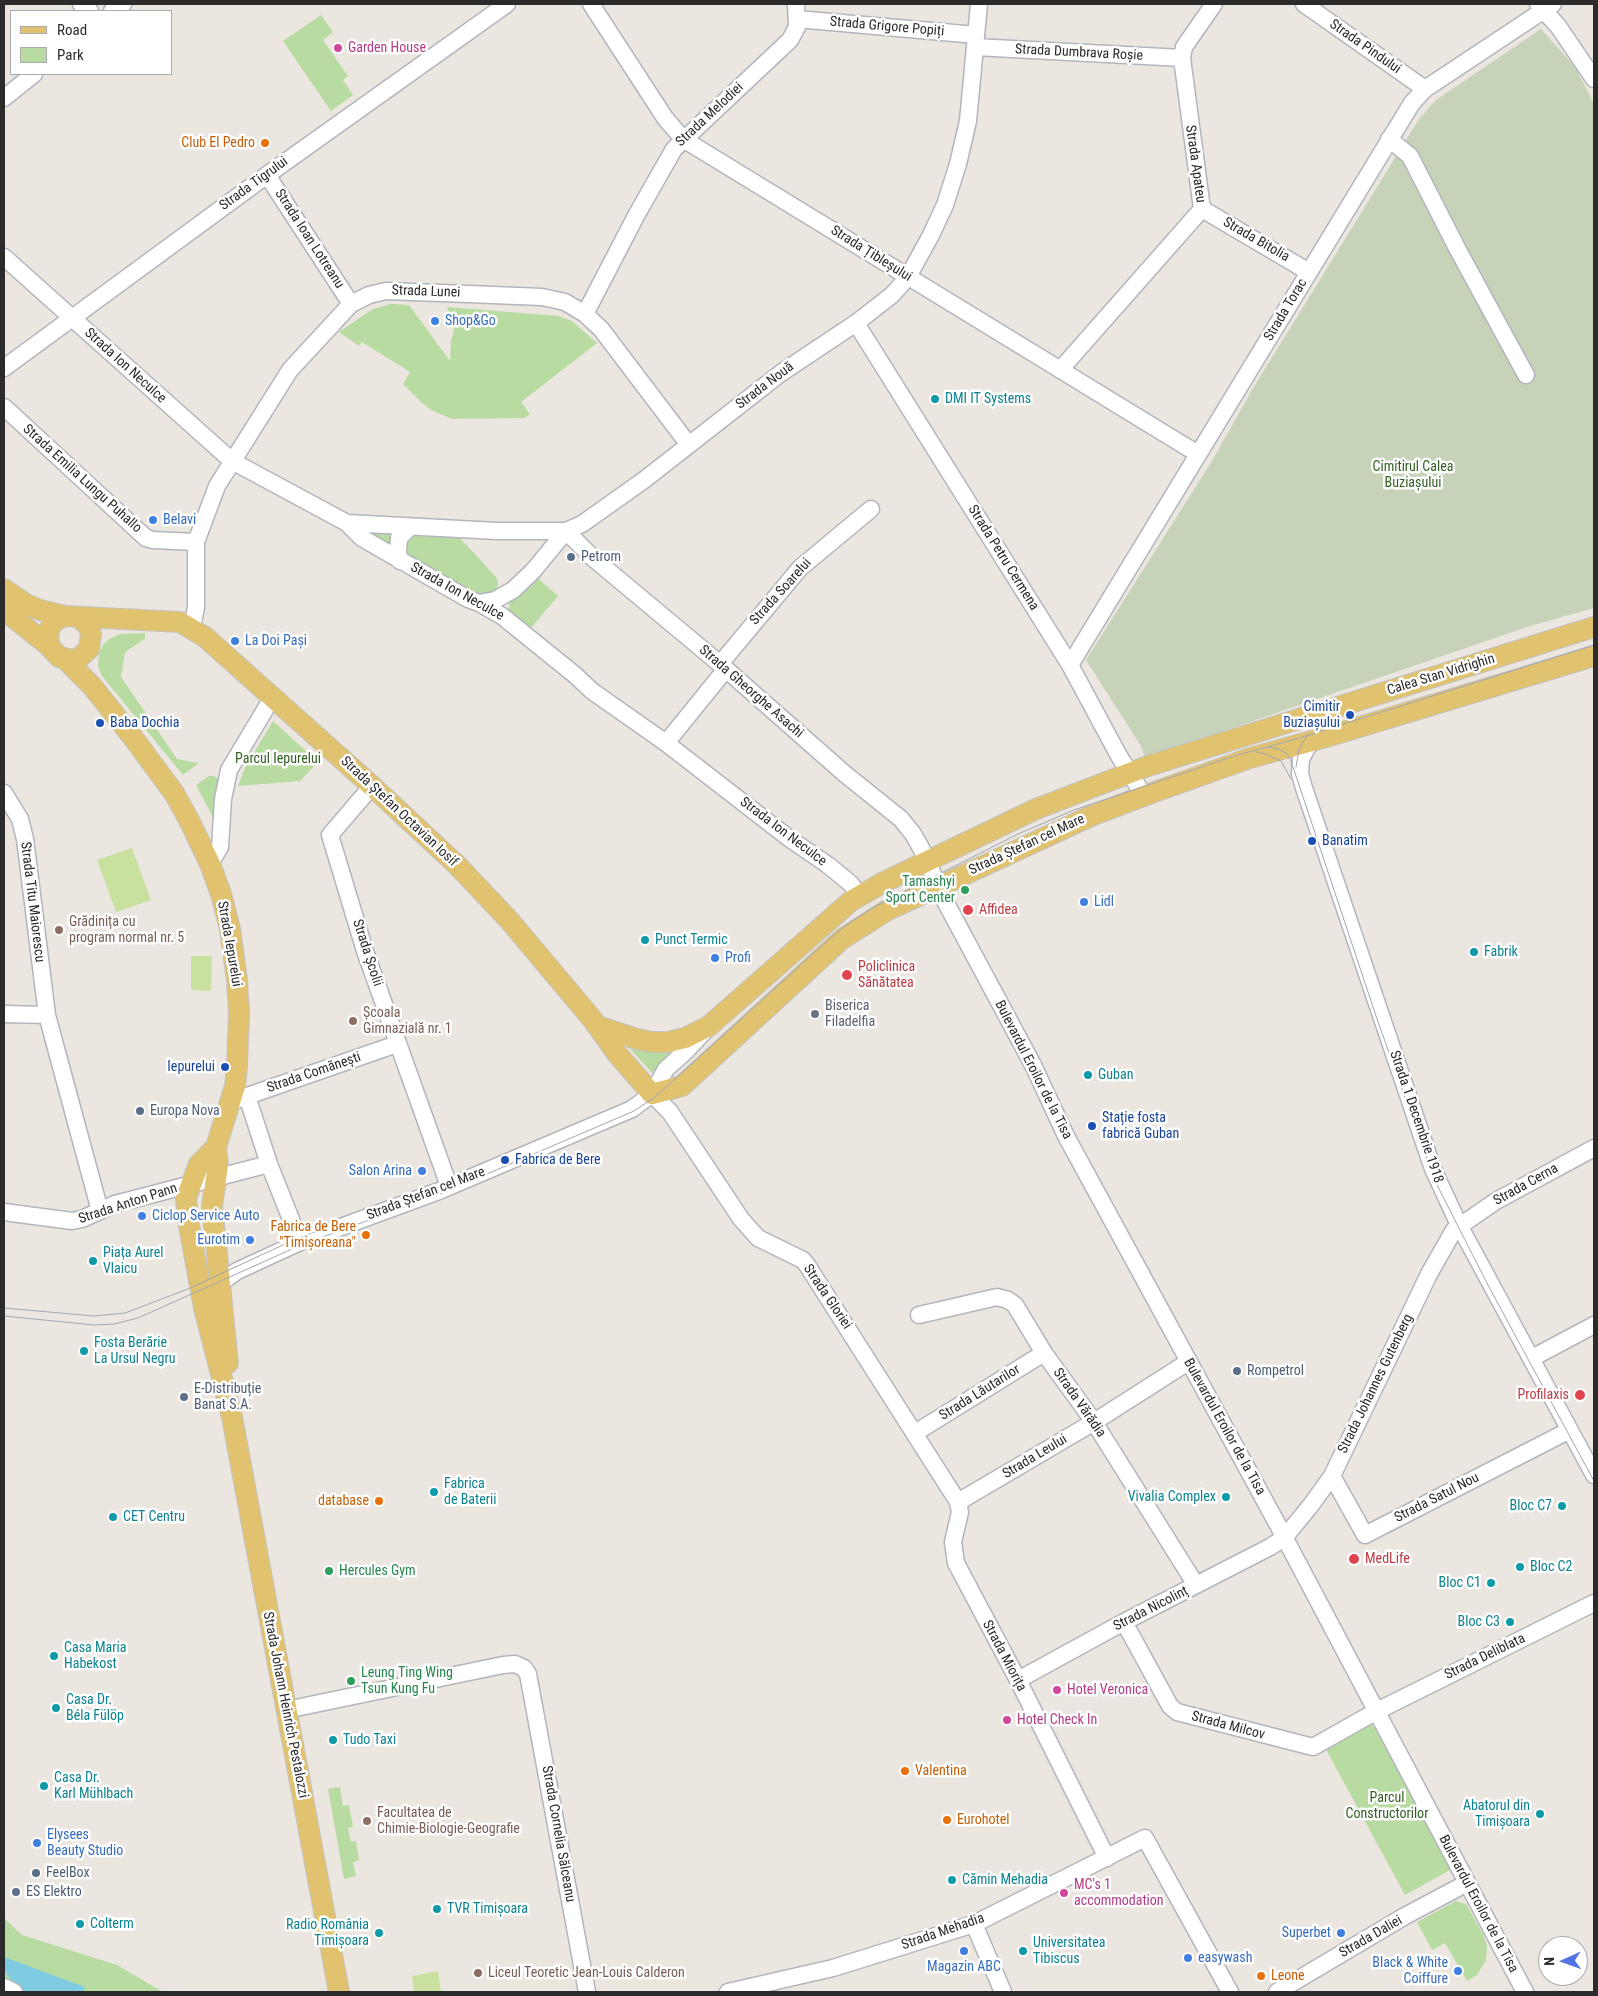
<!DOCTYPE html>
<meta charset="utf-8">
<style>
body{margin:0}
#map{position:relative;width:1598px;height:1996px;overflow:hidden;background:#ebe6df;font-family:"Roboto Condensed",sans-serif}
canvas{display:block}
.frame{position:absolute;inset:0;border:5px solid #2b2b2b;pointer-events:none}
.legend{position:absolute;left:10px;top:10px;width:162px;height:65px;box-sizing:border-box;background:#fff;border:1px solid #aaa;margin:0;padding:6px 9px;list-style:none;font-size:15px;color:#2b2b2b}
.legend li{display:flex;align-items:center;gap:10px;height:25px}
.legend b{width:25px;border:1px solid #aaa}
.north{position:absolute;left:1538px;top:1936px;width:50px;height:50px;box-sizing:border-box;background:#fff;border:1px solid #aaa;border-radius:50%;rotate:268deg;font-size:14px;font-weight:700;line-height:20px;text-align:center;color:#2b2b2b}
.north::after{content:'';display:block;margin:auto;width:18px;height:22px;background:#5374e5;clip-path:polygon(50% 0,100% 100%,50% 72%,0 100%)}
</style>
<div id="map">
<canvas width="1598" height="1996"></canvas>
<div class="frame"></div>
<ul class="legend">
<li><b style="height:6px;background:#e0c26f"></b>Road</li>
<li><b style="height:14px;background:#b8dba2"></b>Park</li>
</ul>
<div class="north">N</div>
</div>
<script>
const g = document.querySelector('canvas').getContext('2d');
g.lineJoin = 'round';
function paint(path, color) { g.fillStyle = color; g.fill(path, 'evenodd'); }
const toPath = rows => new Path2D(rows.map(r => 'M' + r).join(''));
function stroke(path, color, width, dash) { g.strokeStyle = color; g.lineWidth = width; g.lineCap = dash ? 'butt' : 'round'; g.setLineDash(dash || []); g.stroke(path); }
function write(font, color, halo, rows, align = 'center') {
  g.font = font + ' "Roboto Condensed",sans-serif'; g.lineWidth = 5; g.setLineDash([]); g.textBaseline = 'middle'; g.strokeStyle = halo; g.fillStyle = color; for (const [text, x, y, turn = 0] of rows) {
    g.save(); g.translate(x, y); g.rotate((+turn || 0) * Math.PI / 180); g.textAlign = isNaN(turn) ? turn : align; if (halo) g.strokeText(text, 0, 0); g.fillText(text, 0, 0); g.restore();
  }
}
paint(toPath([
 [321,15,333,32,323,40,348,76,343,80,353,95,331,111,283,41],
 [391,304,409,305,450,361,451,341,454,331,447,307,558,316,572,321,597,343,521,402,530,414,524,418,452,419,431,410,421,402,403,384,410,372,362,342,359,346,339,332,373,309],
 [365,530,458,536,497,578,498,585,496,590,483,595,472,595,377,541],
 [534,575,558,596,529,630,509,612,509,604],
 [145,633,145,639,125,652,121,677,177,759,199,763,183,775,102,676,98,666,99,653,103,645,109,639,120,634],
 [273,721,318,762,300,781,238,786,246,766],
 [209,776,214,776,220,781,216,823,196,785],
 [625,1043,678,1046,652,1073],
 [1370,1724,1374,1727,1452,1869,1405,1895,1323,1744],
 [340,1787,343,1806,349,1805,353,1827,348,1828,351,1842,356,1841,359,1860,353,1862,356,1876,344,1879,328,1789],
 [1456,1901,1466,1904,1483,1934,1487,1946,1486,1960,1477,1975,1467,1981,1445,1943,1432,1950,1417,1922],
 [4,1918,22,1935,117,1965,163,1992,4,1992]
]), '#b8dba2');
paint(toPath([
 [1541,29,1575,67,1594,104,1594,608,1530,626,1145,758,1141,746,1086,660,1212,461,1252,390,1419,119,1436,100]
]), '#c7d3b9');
paint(toPath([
 [132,848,151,900,116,912,97,860],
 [191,956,212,956,211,991,191,990],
 [438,1971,441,1992,414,1992,412,1976]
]), '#c8e19f');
paint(toPath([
 [4,1957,85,1987,83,1992,26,1992,16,1987,4,1970]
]), '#7fcbe1');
const minor = toPath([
 [81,4,90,11],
 [591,4,665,118,683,139,1198,454],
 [1304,4,1425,89],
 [1538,4,1558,26,1594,79],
 [112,11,123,4],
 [797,19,976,35],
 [975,47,1182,58],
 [4,98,34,74],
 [1389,139,1410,156,1458,250,1526,375],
 [267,175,351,304],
 [1202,209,1309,272],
 [4,257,232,461,347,523,362,538,468,599,479,603,502,616,575,675,592,691,666,743,790,839,828,865,851,884,859,896],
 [585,314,637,214,674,149,790,40,797,27,796,4],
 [856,323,1070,665,1119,756,1144,796],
 [4,368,267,175,507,4],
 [1060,370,1202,209,1182,58,1184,47,1214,4],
 [4,407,146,538,153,540,196,542],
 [347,523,497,531,566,531,582,524,644,480,781,373,856,323,892,295,908,277,931,235,945,205,958,164,968,121,979,4],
 [566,531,593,558,720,664,845,774,901,819,913,834,921,848,946,903,1033,1065,1066,1136,1279,1527,1525,1992],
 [400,561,398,552,399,538,410,527],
 [479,603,495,600,513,590,533,571,566,531],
 [192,628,196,607,196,542,217,486,290,370,351,304,369,295,386,291,468,294,542,297,565,302,585,314,601,329,689,445],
 [720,664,800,568,871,509],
 [1070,665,1412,103,1425,89,1553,4],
 [1315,740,1308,746,1301,759,1300,774,1304,788,1433,1169,1459,1225,1594,1475],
 [666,743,726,669],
 [372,786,330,835,365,951,449,1186],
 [4,793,20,819,25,839,47,1015,100,1211],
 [210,864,220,847,223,799,229,770,272,698],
 [4,1014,47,1015],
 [652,1094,670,1112,741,1219,758,1238,803,1260,807,1265,958,1502,960,1512,953,1542,956,1563,1018,1680,1107,1858],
 [247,1096,269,1164,300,1242],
 [230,1102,397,1044],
 [4,1212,72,1221,82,1219,115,1204,269,1164],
 [212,1289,237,1271,300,1242,439,1191,632,1109,652,1094,666,1069,685,1052,705,1031],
 [919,1315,997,1297,1008,1300,1015,1305,1044,1353,1094,1422,1196,1585],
 [1532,1358,1594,1325],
 [915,1433,1044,1353],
 [1332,1476,1365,1535,1570,1430],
 [958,1502,1094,1422,1188,1362],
 [1124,1622,1170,1706,1177,1712,1313,1747,1375,1712,1594,1603],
 [1018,1680,1124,1622,1270,1547,1284,1538,1311,1505,1332,1476,1429,1274,1454,1230,1496,1201,1594,1148],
 [286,1710,503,1665,515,1664,524,1668,528,1674,587,1992],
 [974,1924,1003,1992],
 [4,1987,14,1992],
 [728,1992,833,1968,974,1924,1145,1838,1230,1992],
 [1277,1992,1405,1916,1467,1883]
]);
const major = toPath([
 [4,589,26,604,40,610,65,616],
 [4,610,49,646],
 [79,617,89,627,91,634,89,649,80,657,74,660,59,657,49,646,48,632,54,621,65,616,180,622,205,637,372,786,457,865,509,920,593,1020,618,1055,652,1094,682,1086,842,939,886,911,1091,816,1157,791,1250,758,1333,735,1594,656],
 [66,660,92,686,131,735,174,793,190,822,210,864,221,894,230,929,237,980,239,1013,237,1067,235,1086,216,1147,218,1165,212,1206,228,1363],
 [597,1026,637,1039,652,1042,668,1042,685,1038,709,1026,851,901,884,882,1036,809,1148,766,1594,627],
 [216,1147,199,1164,186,1198,188,1220,204,1308,232,1417,339,1992]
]);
stroke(minor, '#b3b5bd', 19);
stroke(major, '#c4c4c4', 22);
stroke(minor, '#fff', 16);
stroke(major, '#e0c26f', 20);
stroke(toPath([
 [1268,747,1279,749,1287,754,1291,761,1377,1019,1435,1181,1489,1287,1594,1481],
 [1256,752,1265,754,1281,761,1291,779],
 [1296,767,1299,749,1308,734],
 [4,1308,94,1316,125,1313,188,1289,298,1238,345,1221],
 [4,1316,94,1325,114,1324,138,1318,301,1245,440,1194,557,1144,634,1111,655,1097,835,934,852,921,874,907,1018,834,1074,810,1234,756,1296,739,1594,645]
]), '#a2a6b3', 1);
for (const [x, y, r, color] of [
 [338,48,5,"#d1479c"],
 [265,143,5,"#e8710a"],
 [435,321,5,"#3f7fe0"],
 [935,399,5,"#0f9aa8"],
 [153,520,5,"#3f7fe0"],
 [571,557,5,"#5c6f8a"],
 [235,641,5,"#3f7fe0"],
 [1350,715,5,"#1a4fb4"],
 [100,723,5,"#1a4fb4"],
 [1312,841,5,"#1a4fb4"],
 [965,890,5,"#2e9e5b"],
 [1084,902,5,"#3f7fe0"],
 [968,910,6,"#e0444e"],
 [59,930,5,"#8d6e63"],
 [645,940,5,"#0f9aa8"],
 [1474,952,5,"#0f9aa8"],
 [715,958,5,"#3f7fe0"],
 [847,975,6,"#e0444e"],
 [815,1014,5,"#6b7280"],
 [353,1021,5,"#8d6e63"],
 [225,1067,5,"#1a4fb4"],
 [1088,1075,5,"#0f9aa8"],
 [140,1111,5,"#5c6f8a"],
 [1092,1126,5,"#1a4fb4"],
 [505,1160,5,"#1a4fb4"],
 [422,1171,5,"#3f7fe0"],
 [142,1216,5,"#3f7fe0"],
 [366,1235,5,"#e8710a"],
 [250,1240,5,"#3f7fe0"],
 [93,1261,5,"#0f9aa8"],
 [84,1351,5,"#0f9aa8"],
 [1237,1371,5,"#5c6f8a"],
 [1580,1395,6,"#e0444e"],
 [184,1397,5,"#5c6f8a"],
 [434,1492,5,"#0f9aa8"],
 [1226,1497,5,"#0f9aa8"],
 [379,1501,5,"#e8710a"],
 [1562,1506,5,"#0f9aa8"],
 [113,1517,5,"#0f9aa8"],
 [1354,1559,6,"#e0444e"],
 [1520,1567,5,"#0f9aa8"],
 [329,1571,5,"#2e9e5b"],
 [1491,1583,5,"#0f9aa8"],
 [1510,1622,5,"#0f9aa8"],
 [54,1656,5,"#0f9aa8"],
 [351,1681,5,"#2e9e5b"],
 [1057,1690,5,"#d1479c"],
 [56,1708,5,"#0f9aa8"],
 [1007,1720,5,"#d1479c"],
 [333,1740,5,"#0f9aa8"],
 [905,1771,5,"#e8710a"],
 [44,1786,5,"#0f9aa8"],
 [1540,1814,5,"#0f9aa8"],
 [947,1820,5,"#e8710a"],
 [367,1821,5,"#8d6e63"],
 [37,1843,5,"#3f7fe0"],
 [36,1873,5,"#5c6f8a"],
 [952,1880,5,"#0f9aa8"],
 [16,1892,5,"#5c6f8a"],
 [1064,1893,5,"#d1479c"],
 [437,1909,5,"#0f9aa8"],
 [80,1924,5,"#0f9aa8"],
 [379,1933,5,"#0f9aa8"],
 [1341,1933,5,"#3f7fe0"],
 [964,1951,5,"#3f7fe0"],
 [1023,1951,5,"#0f9aa8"],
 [1188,1958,5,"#3f7fe0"],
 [1458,1971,5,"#3f7fe0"],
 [478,1973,5,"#8d6e63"],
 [1261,1976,5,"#e8710a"]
]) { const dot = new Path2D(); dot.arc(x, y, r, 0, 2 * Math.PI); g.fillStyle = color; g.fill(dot); stroke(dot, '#fff', 2); }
write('14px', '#2b2b2b', '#fff', [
 ["Strada Grigore Popiți",887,27,5],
 ["Strada Pindului",1365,47,35],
 ["Strada Dumbrava Roșie",1079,53,3],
 ["Strada Melodiei",710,115,-43],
 ["Strada Apateu",1195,164,82],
 ["Strada Tigrului",254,184,-36],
 ["Strada Ioan Lotreanu",309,239,57],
 ["Strada Bitolia",1256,240,30],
 ["Strada Țibleșului",871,254,32],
 ["Strada Lunei",426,292,2],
 ["Strada Torac",1286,310,-59],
 ["Strada Ion Neculce",125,366,42],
 ["Strada Nouă",765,386,-37],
 ["Strada Emilia Lungu Puhallo",82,479,42],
 ["Strada Petru Cermena",1003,558,58],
 ["Strada Ion Neculce",457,592,29],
 ["Strada Soarelui",781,592,-48],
 ["Calea Stan Vidrighin",1441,675,-17],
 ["Strada Gheorghe Asachi",751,692,41],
 ["Strada Ștefan Octavian Iosif",399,812,43],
 ["Strada Ion Neculce",783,832,37],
 ["Strada Ștefan cel Mare",1027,845,-25],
 ["Strada Titu Maiorescu",32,902,83],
 ["Strada Iepurelui",229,944,80],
 ["Strada Școlii",367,953,72],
 ["Bulevardul Eroilor de la Tisa",1033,1070,63],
 ["Strada Comănești",314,1073,-19],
 ["Strada 1 Decembrie 1918",1416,1117,71],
 ["Strada Cerna",1526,1185,-29],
 ["Strada Ștefan cel Mare",426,1194,-21],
 ["Strada Anton Pann",128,1204,-18],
 ["Strada Gloriei",827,1297,56],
 ["Strada Johannes Gutenberg",1376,1384,-64],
 ["Strada Lăutarilor",980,1393,-32],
 ["Strada Vărădia",1079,1403,55],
 ["Bulevardul Eroilor de la Tisa",1224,1427,61],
 ["Strada Leului",1035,1457,-31],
 ["Strada Satul Nou",1437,1498,-27],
 ["Strada Nicolinț",1151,1609,-27],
 ["Strada Miorița",1004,1656,62],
 ["Strada Deliblata",1485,1657,-26],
 ["Strada Johann Heinrich Pestalozzi",285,1705,79],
 ["Strada Milcov",1228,1726,15],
 ["Strada Cornelia Sălceanu",558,1834,80],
 ["Bulevardul Eroilor de la Tisa",1478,1904,62],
 ["Strada Mehadia",943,1932,-19],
 ["Strada Daliei",1371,1937,-30]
]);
write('14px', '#b23c85', '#fff', [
 ["Garden House",348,48],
 ["Hotel Veronica",1067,1690],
 ["Hotel Check In",1017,1720],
 ["MC's 1",1074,1885],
 ["accommodation",1074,1901]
], 'left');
write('14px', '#c56008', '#fff', [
 ["Club El Pedro",255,143],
 ["Fabrica de Bere",356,1227],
 ["\"Timișoreana\"",356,1243],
 ["database",369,1501],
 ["Valentina",915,1771,"left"],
 ["Eurohotel",957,1820,"left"],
 ["Leone",1271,1976,"left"]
], 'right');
write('14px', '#366cbe', '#fff', [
 ["Shop&Go",445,321],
 ["Belavi",163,520],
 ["La Doi Pași",245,641],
 ["Lidl",1094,902],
 ["Profi",725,958],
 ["Salon Arina",412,1171,"right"],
 ["Ciclop Service Auto",152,1216],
 ["Eurotim",240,1240,"right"],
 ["Elysees",47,1835],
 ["Beauty Studio",47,1851],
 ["Superbet",1331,1933,"right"],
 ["easywash",1198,1958],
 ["Black & White",1448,1963,"right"],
 ["Coiffure",1448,1979,"right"],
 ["Magazin ABC",964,1967,"center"]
], 'left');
write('14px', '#0d838f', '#fff', [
 ["DMI IT Systems",945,399],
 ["Punct Termic",655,940],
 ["Fabrik",1484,952],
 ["Guban",1098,1075],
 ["Piața Aurel",103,1253],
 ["Vlaicu",103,1269],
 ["Fosta Berărie",94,1343],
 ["La Ursul Negru",94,1359],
 ["Fabrica",444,1484],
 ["de Baterii",444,1500],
 ["Vivalia Complex",1216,1497,"right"],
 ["Bloc C7",1552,1506,"right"],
 ["CET Centru",123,1517],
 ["Bloc C2",1530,1567],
 ["Bloc C1",1481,1583,"right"],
 ["Bloc C3",1500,1622,"right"],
 ["Casa Maria",64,1648],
 ["Habekost",64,1664],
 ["Casa Dr.",66,1700],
 ["Béla Fülöp",66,1716],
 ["Tudo Taxi",343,1740],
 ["Casa Dr.",54,1778],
 ["Karl Mühlbach",54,1794],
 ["Abatorul din",1530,1806,"right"],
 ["Timișoara",1530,1822,"right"],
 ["Cămin Mehadia",962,1880],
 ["TVR Timișoara",447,1909],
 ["Colterm",90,1924],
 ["Radio România",369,1925,"right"],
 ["Timișoara",369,1941,"right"],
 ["Universitatea",1033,1943],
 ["Tibiscus",1033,1959]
], 'left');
write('14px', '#326023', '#fff', [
 ["Cimitirul Calea",1413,467],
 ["Buziașului",1413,483],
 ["Parcul Iepurelui",278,759],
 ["Parcul",1387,1798],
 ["Constructorilor",1387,1814]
]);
write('14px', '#4e5e75', '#fff', [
 ["Petrom",581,557],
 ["Europa Nova",150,1111],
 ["Rompetrol",1247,1371],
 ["E-Distribuție",194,1389],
 ["Banat S.A.",194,1405],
 ["FeelBox",46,1873],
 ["ES Elektro",26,1892]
], 'left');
write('14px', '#164399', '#fff', [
 ["Cimitir",1340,707,"right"],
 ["Buziașului",1340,723,"right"],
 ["Baba Dochia",110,723],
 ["Banatim",1322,841],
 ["Iepurelui",215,1067,"right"],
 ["Stație fosta",1102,1118],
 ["fabrică Guban",1102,1134],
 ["Fabrica de Bere",515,1160]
], 'left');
write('14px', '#27864d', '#fff', [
 ["Tamashyi",955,882,"right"],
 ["Sport Center",955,898,"right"],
 ["Hercules Gym",339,1571],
 ["Leung Ting Wing",361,1673],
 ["Tsun Kung Fu",361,1689]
], 'left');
write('14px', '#be3a42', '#fff', [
 ["Affidea",979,910],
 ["Policlinica",858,967],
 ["Sănătatea",858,983],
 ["Profilaxis",1569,1395,"right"],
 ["MedLife",1365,1559]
], 'left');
write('14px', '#785e54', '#fff', [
 ["Grădinița cu",69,922],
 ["program normal nr. 5",69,938],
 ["Școala",363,1013],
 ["Gimnazială nr. 1",363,1029],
 ["Facultatea de",377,1813],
 ["Chimie-Biologie-Geografie",377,1829],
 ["Liceul Teoretic Jean-Louis Calderon",488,1973]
], 'left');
write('14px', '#5b616d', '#fff', [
 ["Biserica",825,1006],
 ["Filadelfia",825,1022]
], 'left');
</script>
